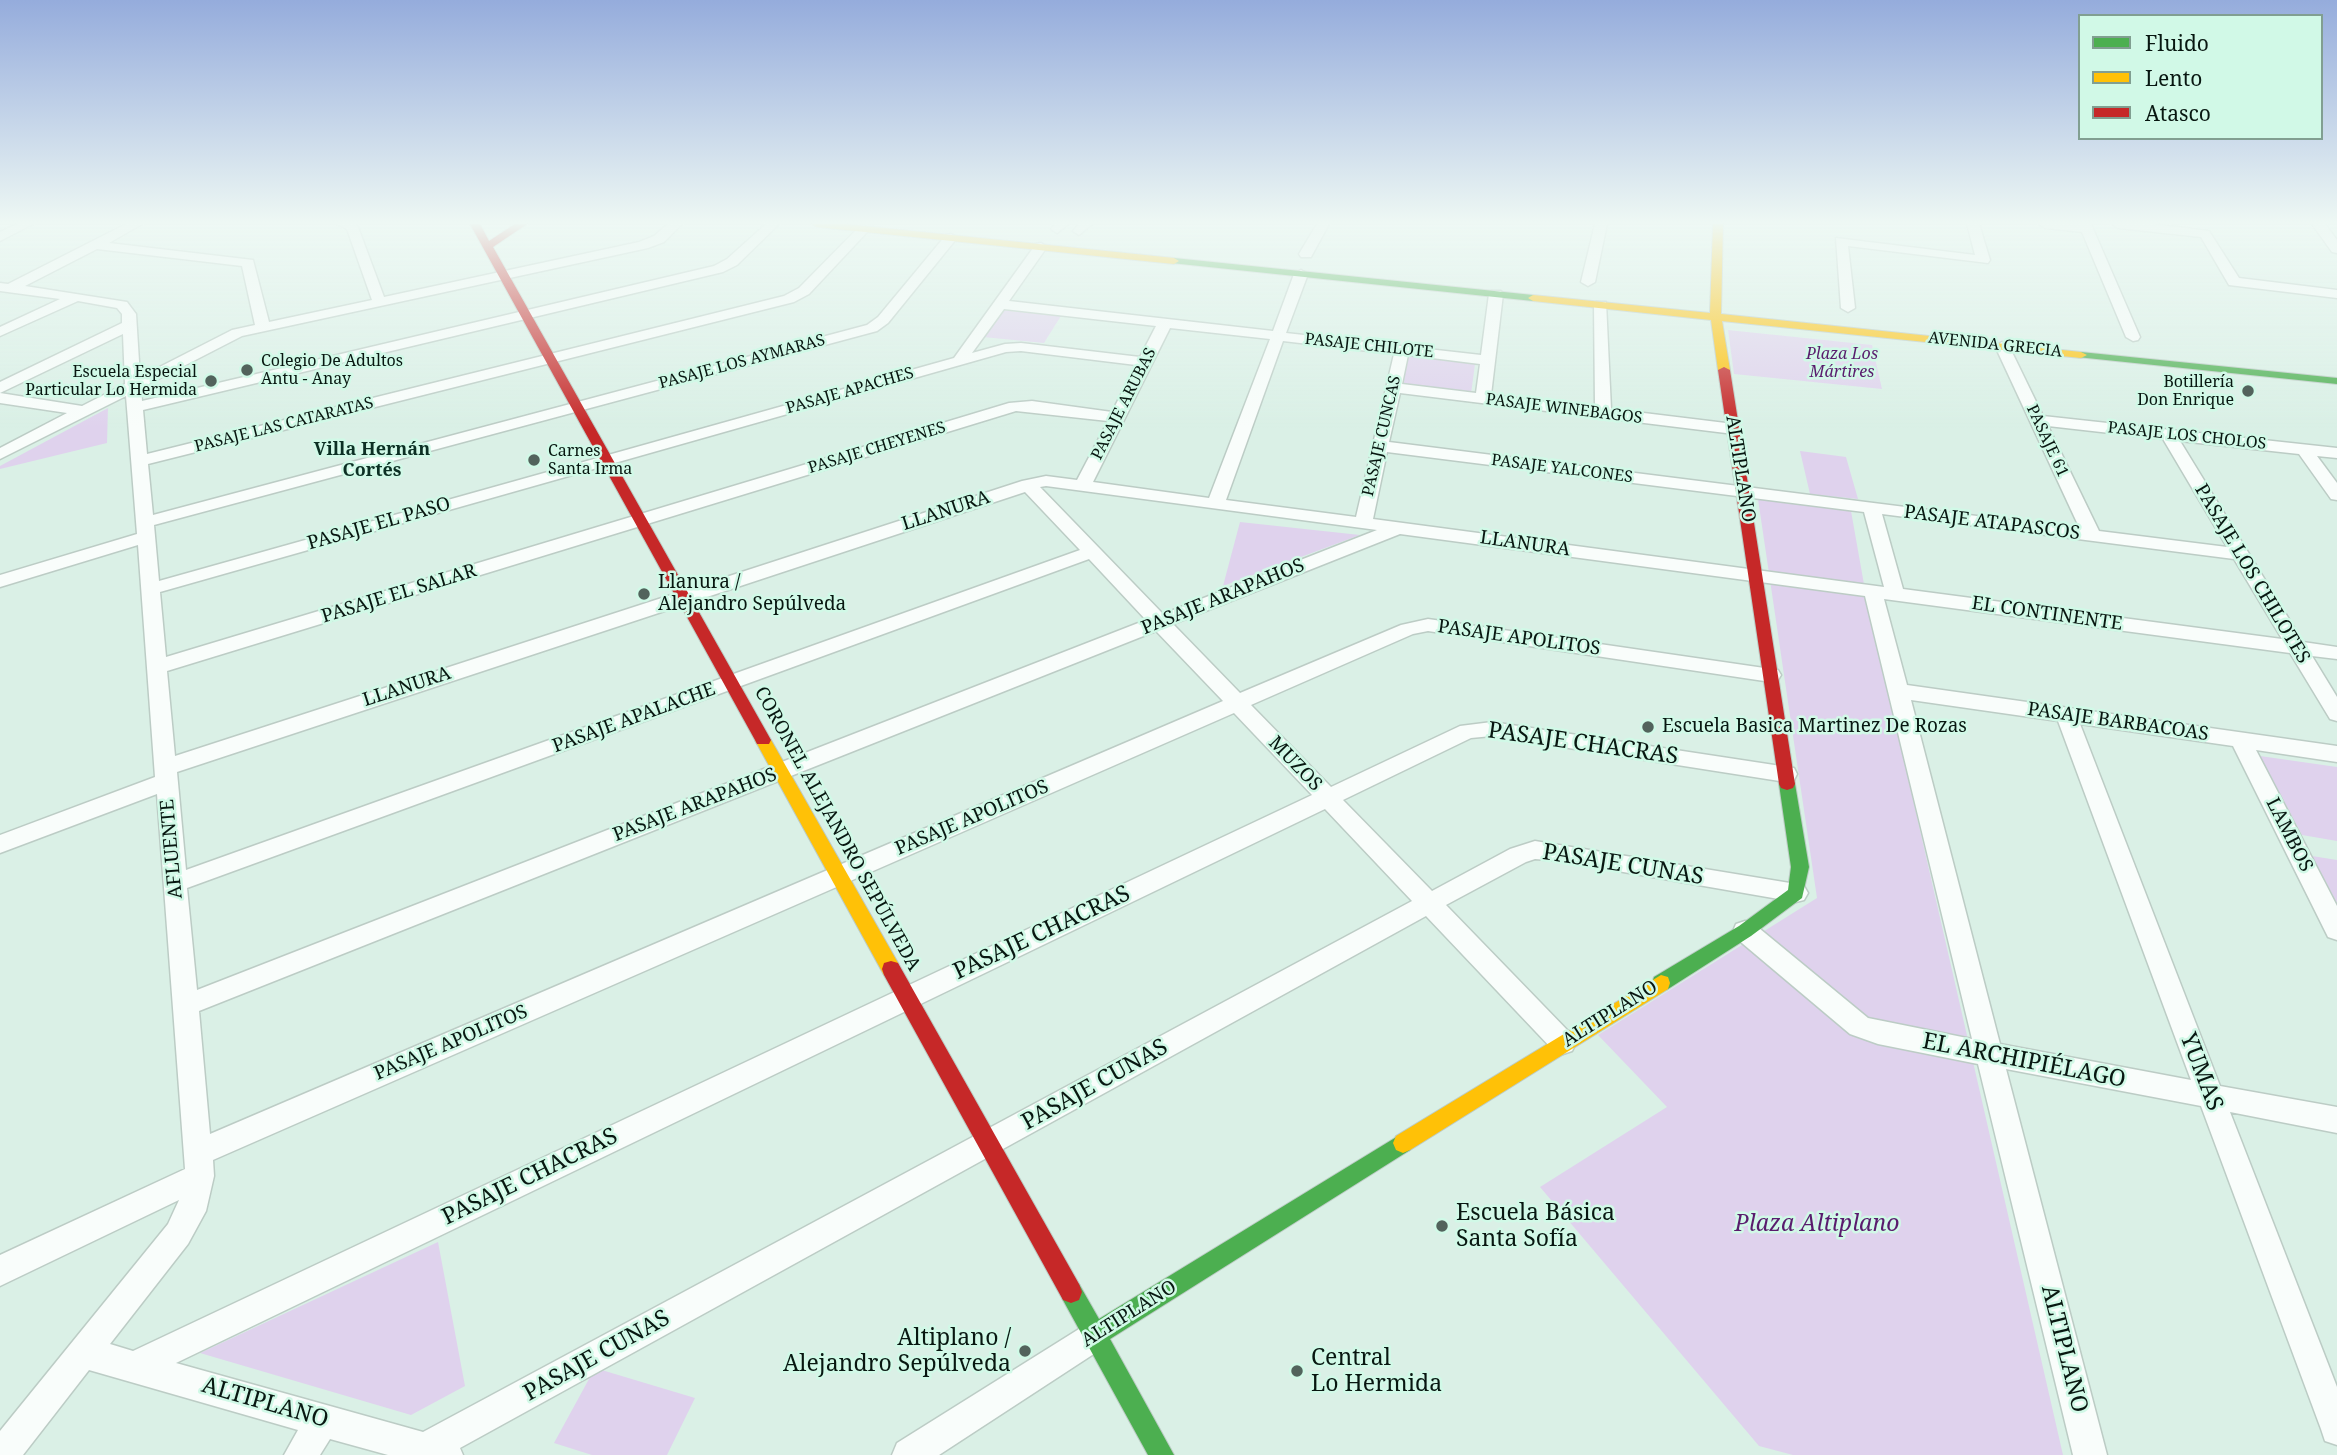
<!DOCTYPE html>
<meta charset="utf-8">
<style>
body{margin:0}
#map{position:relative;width:2337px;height:1455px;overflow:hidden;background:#daf0e6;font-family:"Noto Serif",serif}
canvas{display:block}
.legend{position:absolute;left:2078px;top:14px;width:245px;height:126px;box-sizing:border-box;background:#d1f9e7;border:2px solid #819f91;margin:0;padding:9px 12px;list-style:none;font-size:21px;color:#081711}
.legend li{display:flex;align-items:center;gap:14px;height:35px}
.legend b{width:35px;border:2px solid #819f91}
</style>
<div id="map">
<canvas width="2337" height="1455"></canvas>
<ul class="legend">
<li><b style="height:9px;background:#4caf50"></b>Fluido</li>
<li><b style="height:9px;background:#ffc107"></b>Lento</li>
<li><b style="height:9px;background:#c62828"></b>Atasco</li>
</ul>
</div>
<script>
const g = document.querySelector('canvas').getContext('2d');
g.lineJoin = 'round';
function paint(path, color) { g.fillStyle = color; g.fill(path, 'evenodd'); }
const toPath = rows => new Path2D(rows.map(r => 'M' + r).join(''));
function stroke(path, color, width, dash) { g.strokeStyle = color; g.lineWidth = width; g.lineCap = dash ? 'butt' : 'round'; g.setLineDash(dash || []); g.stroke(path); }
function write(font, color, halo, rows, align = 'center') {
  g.font = font + ' "Noto Serif",serif'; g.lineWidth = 5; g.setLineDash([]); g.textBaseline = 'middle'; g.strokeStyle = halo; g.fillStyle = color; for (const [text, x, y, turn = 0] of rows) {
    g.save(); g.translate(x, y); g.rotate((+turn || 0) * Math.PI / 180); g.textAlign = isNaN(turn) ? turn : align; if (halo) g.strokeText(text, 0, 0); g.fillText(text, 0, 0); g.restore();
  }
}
paint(toPath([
 [1001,310,1061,316,1044,343,983,337],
 [1728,330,1872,345,1882,389,1734,374],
 [1407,356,1475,364,1471,394,1402,387],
 [108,408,107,443,0,469,0,466],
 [1800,451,1846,457,1858,499,1810,494],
 [1758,499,1851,511,1865,590,2063,1455,1793,1455,1759,1446,1540,1187,1667,1107,1598,1035,1817,898],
 [1240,522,1360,535,1223,586],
 [2260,756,2337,767,2337,841,2302,835],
 [2312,856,2337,860,2337,903],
 [438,1242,465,1386,411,1415,200,1353],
 [595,1368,695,1398,667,1455,592,1455,554,1443]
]), '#dfd2ed');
const street = toPath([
 [17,224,33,224,0,241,0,232,17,224],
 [126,224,142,224,109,243,253,260,269,322,372,300,347,229,337,224,356,224,358,227,384,297,639,242,654,236,668,224,682,224,664,242,648,248,242,336,141,388,142,401,714,266,727,259,766,224,779,224,737,265,723,272,143,410,147,454,784,296,799,288,860,226,864,225,870,229,809,294,794,302,148,464,153,515,867,325,878,317,946,235,951,234,957,238,888,323,877,331,154,525,159,581,954,358,1036,244,1041,243,1047,247,1009,301,1273,331,1294,274,1301,270,1308,274,1286,333,1481,355,1489,294,1491,291,1501,291,1503,294,1491,395,1595,408,1594,305,1596,302,1606,302,1611,409,1734,424,1742,429,1734,434,1400,393,1389,442,2080,529,1995,346,2002,342,2009,346,2043,416,2337,448,2337,458,2317,456,2337,483,2337,500,2331,499,2299,454,2180,441,2303,642,2337,647,2337,659,2312,656,2337,697,2337,721,2330,719,2290,653,1884,599,1907,685,2337,746,2337,762,2256,750,2337,906,2337,940,2328,937,2233,746,2080,724,2220,1086,2337,1107,2337,1133,2230,1112,2337,1387,2337,1445,2325,1441,2321,1429,2201,1106,2006,1069,2107,1455,2073,1455,1978,1064,1878,1044,1850,1034,1736,938,1733,931,1736,924,1745,921,1754,924,1868,1018,1972,1039,1865,596,1400,534,1173,624,1240,693,1401,625,1428,619,1778,670,1781,675,1778,680,1771,682,1428,631,1413,634,1251,705,1331,787,1460,726,1492,722,1794,768,1797,774,1794,780,1786,782,1492,736,1471,738,1343,800,1432,891,1510,849,1535,841,1796,884,1804,886,1808,893,1804,900,1796,902,1560,861,1535,859,1526,862,1446,905,1572,1035,1576,1043,1572,1051,1563,1054,1554,1051,1426,916,460,1448,463,1455,388,1455,330,1439,320,1455,284,1455,298,1430,89,1370,23,1455,0,1455,0,1431,168,1224,179,1200,0,1286,0,1255,185,1169,157,794,0,853,0,835,155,777,138,545,0,587,0,575,137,534,126,396,0,459,0,448,67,413,0,403,0,393,82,406,125,384,123,334,0,393,0,382,122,323,122,314,117,308,78,301,0,336,0,327,60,299,0,291,0,283,8,284,126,224],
 [97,249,242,266,255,325,232,330,140,377,136,314,127,302,25,286,97,249],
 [1004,309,1156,326,1140,357,1021,343,1005,344,972,353,1004,309],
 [1170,328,1270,339,1209,498,1093,482,1170,328],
 [1283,341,1394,354,1356,517,1226,500,1283,341],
 [1021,351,1136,365,1112,412,1032,401,1009,403,166,657,160,592,1006,352,1021,351],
 [1408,355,1480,364,1476,393,1402,384,1408,355],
 [1016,411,1108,421,1077,480,1046,476,1022,481,175,756,167,671,1016,411],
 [2048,426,2163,439,2227,547,2099,531,2048,426],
 [1387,452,1864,512,1884,587,1373,519,1387,452],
 [1046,486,1377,530,1163,614,1040,487,1046,486],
 [1025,492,1080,550,186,870,177,772,1025,492],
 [1882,514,2234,559,2282,639,1903,589,1882,514],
 [1089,559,1146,620,197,990,187,888,1089,559],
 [1156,631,1223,701,210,1134,199,1011,1156,631],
 [1911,700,2058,721,2191,1080,2000,1044,1911,700],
 [1234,713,1312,795,133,1351,110,1344,188,1244,206,1211,214,1176,213,1160,1234,713],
 [1325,809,1412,901,423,1432,176,1363,1325,809],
 [1055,224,1068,224,1057,233,1051,229,1055,224],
 [1079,224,1092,224,1079,235,1073,231,1079,224],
 [1317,224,1329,224,1311,257,1301,257,1299,254,1317,224],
 [1595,224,1607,224,1595,282,1588,286,1581,282,1595,224],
 [1967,224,1979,224,1990,260,1988,263,1848,246,1855,308,1848,312,1841,308,1836,238,1975,255,1967,224],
 [2039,224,2091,224,2140,337,2138,340,2133,341,2126,337,2082,232,2045,228,2039,224],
 [2112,224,2152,224,2209,231,2239,278,2337,290,2337,298,2229,285,2201,237,2118,228,2112,224],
 [2312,224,2325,224,2337,240,2337,253,2332,252,2312,224],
 [1095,1319,1106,1324,1111,1335,1106,1346,939,1455,892,1455,897,1443,1095,1319]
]);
const fast = toPath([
 [1174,258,1533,295,1538,298,1533,301,1171,263,1169,261,1174,258],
 [2081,352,2337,378,2337,384,2077,357,2077,353,2081,352],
 [1787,778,1793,780,1795,784,1809,867,1802,898,1751,936,1668,989,1661,991,1654,989,1652,983,1654,977,1739,926,1788,890,1791,867,1779,784,1781,780,1787,778],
 [1403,1133,1410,1136,1413,1143,1410,1150,1110,1339,1174,1455,1148,1455,1063,1300,1060,1292,1063,1284,1071,1281,1079,1284,1099,1319,1403,1133]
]);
const slow = toPath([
 [812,224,845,224,1174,258,1179,261,1174,264,817,227,812,224],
 [1713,224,1723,224,1721,314,2081,352,2087,355,2081,358,1722,321,1730,370,1724,373,1718,370,1711,320,1533,301,1528,298,1533,295,1710,313,1713,224],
 [763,734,771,740,898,963,900,969,898,975,891,977,884,975,755,740,763,734],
 [1661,975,1668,977,1670,983,1668,989,1410,1150,1403,1153,1396,1150,1393,1143,1396,1136,1661,975]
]);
const jam = toPath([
 [470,224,480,224,489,241,515,224,527,224,493,247,771,740,769,744,757,744,755,740,470,224],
 [1724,367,1730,370,1795,784,1793,788,1787,790,1781,788,1779,784,1718,370,1724,367],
 [891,961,898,963,1079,1284,1082,1292,1079,1300,1071,1303,1063,1300,884,975,882,969,884,963,891,961]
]);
stroke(street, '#bcccc5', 3);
stroke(fast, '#bcccc5', 2);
stroke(slow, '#bcccc5', 2);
stroke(jam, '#bcccc5', 2);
paint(street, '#f9fdfb');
paint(fast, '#4caf50');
paint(slow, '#ffc107');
paint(jam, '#c62828');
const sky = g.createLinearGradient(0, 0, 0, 428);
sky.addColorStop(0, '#95acdc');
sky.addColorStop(0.52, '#eef8f4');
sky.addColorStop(1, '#eef8f400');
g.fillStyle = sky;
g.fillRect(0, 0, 2337, 428);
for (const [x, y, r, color] of [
 [247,370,7,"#52635c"],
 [211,381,7,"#52635c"],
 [2248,391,7,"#52635c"],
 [534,460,7,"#52635c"],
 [644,594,7,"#52635c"],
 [1648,727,7,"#52635c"],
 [1442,1226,7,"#52635c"],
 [1025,1351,7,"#52635c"],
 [1297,1371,7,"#52635c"]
]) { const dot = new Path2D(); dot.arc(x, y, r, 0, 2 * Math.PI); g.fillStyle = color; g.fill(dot); stroke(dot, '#d1f9e7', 2.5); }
write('16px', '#081711', '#d1f9e7', [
 ["AVENIDA GRECIA",1995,345,6],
 ["PASAJE CHILOTE",1369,346,6],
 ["PASAJE LOS AYMARAS",742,362,-15],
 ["PASAJE APACHES",850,391,-16],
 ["PASAJE ARUBAS",1124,404,-63],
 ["PASAJE WINEBAGOS",1564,409,7],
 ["PASAJE LAS CATARATAS",284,425,-14],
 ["PASAJE CUNCAS",1382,436,-77],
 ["PASAJE LOS CHOLOS",2187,436,6],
 ["PASAJE 61",2047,441,65],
 ["PASAJE CHEYENES",877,448,-17],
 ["PASAJE YALCONES",1562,469,7]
]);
write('italic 16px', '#591c6d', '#d1f9e7', [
 ["Plaza Los",1842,354],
 ["Mártires",1842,372]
]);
write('16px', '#081711', '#d1f9e7', [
 ["Colegio De Adultos",261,361],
 ["Antu - Anay",261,379],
 ["Escuela Especial",197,372,"right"],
 ["Particular Lo Hermida",197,390,"right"],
 ["Botillería",2234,382,"right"],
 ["Don Enrique",2234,400,"right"],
 ["Carnes",548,451],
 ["Santa Irma",548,469]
], 'left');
write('bold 18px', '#0c3024', '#d1f9e7', [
 ["Villa Hernán",372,450],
 ["Cortés",372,471]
]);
write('19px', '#081711', '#d1f9e7', [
 ["ALTIPLANO",1740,469,81],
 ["LLANURA",946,511,-18],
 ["PASAJE ATAPASCOS",1992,523,7],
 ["PASAJE EL PASO",379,524,-16],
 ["LLANURA",1525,544,8],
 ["PASAJE LOS CHILOTES",2252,574,59],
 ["PASAJE EL SALAR",399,594,-17],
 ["PASAJE ARAPAHOS",1223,597,-22],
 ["EL CONTINENTE",2047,614,8],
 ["PASAJE APOLITOS",1519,638,8],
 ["LLANURA",407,687,-18],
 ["PASAJE APALACHE",634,718,-20],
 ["PASAJE BARBACOAS",2118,722,8],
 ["MUZOS",1295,764,46],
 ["PASAJE ARAPAHOS",695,805,-21],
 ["PASAJE APOLITOS",972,818,-23],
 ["CORONEL ALEJANDRO SEPÚLVEDA",837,829,61],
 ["LAMBOS",2289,835,63],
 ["AFLUENTE",172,849,-95],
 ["ALTIPLANO",1610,1014,-32],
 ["PASAJE APOLITOS",451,1043,-23],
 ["ALTIPLANO",1129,1314,-32]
]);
write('19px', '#081711', '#d1f9e7', [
 ["Llanura /",658,583],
 ["Alejandro Sepúlveda",658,605],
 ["Escuela Basica Martinez De Rozas",1662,727]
], 'left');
write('23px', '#081711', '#d1f9e7', [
 ["PASAJE CHACRAS",1583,744,8],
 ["PASAJE CUNAS",1623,865,9],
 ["PASAJE CHACRAS",1042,933,-25],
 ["EL ARCHIPIÉLAGO",2024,1061,11],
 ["YUMAS",2201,1072,69],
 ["PASAJE CUNAS",1095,1085,-29],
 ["PASAJE CHACRAS",530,1177,-26],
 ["ALTIPLANO",2064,1349,76],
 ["PASAJE CUNAS",597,1356,-29],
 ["ALTIPLANO",265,1403,16]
]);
write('23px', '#081711', '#d1f9e7', [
 ["Escuela Básica",1456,1213],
 ["Santa Sofía",1456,1239],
 ["Altiplano /",1011,1338,"right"],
 ["Alejandro Sepúlveda",1011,1364,"right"],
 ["Central",1311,1358],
 ["Lo Hermida",1311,1384]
], 'left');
write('italic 23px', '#591c6d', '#d1f9e7', [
 ["Plaza Altiplano",1817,1224]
]);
</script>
